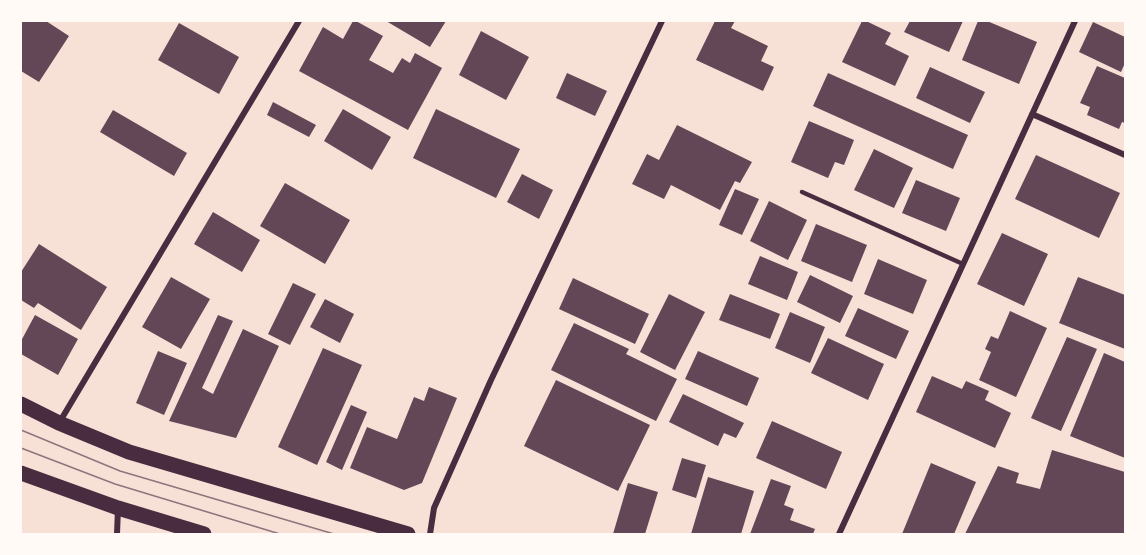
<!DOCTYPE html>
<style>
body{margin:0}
#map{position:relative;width:1146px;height:555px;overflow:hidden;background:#f7e1d7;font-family:"Fira Sans Condensed",sans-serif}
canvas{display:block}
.frame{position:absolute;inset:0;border:22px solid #fffaf5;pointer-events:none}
</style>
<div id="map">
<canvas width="1146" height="555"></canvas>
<div class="frame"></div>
</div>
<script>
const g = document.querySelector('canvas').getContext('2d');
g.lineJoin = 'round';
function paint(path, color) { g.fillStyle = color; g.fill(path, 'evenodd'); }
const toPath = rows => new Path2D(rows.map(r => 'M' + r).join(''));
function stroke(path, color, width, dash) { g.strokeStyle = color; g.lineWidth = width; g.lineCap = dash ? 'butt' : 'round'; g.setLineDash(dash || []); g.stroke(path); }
paint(toPath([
 [21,21,46,21,69,36,39,82,21,71],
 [353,21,356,21,383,36,369,60,393,73,402,58,410,63,415,53,442,68,408,130,299,71,323,27,343,39],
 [386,21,446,21,430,47],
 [715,21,735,21,731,28,768,46,761,61,774,67,763,91,696,60],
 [862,21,866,21,891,33,885,44,909,56,895,86,842,62],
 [910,21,963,21,949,52,904,32],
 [978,21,987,21,1037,42,1019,84,962,60],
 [1093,22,1125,37,1125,63,1121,72,1079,52],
 [179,23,239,57,219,94,158,60],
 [481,31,529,57,506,100,459,75],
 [1097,66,1125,78,1125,123,1122,122,1119,129,1087,115,1090,107,1080,103],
 [930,67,985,92,970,123,916,98],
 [567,73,607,91,595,116,556,98],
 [828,73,968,135,953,169,813,106],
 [273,102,316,125,309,137,267,115],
 [343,109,391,137,372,170,324,141],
 [436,109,520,149,496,198,413,158],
 [113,110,187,153,174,176,100,132],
 [809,121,854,140,844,165,835,162,828,178,791,162],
 [677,125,752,162,740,183,735,181,720,210,671,185,664,199,632,184,647,154,659,160],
 [874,149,913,168,894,208,854,190],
 [1036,155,1120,193,1099,238,1015,199],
 [522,174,553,190,539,219,507,202],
 [916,180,960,198,946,231,902,213],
 [285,183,350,220,325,264,260,226],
 [735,189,759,199,742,235,719,225],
 [769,201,807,220,788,260,750,241],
 [213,212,260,240,242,272,194,244],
 [816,224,867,245,852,282,801,261],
 [1002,233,1048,254,1024,306,977,284],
 [39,244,107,287,81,330,38,303,34,308,21,300,21,272],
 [760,256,798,272,787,300,748,284],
 [878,259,927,280,913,314,864,294],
 [810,275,853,296,840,323,797,302],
 [171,277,210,299,181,349,142,327],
 [1078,277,1125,295,1125,349,1059,323],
 [573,278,649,314,635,344,559,309],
 [293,283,316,294,290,345,268,334],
 [669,294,705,312,675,370,640,352],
 [730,294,780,314,770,339,719,320],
 [325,299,354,314,340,343,310,327],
 [858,308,909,331,896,359,845,336],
 [1010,311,1047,328,1016,397,979,380,991,352,985,349,991,336,998,339],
 [790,312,825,327,810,363,775,348],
 [35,315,78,339,58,375,21,354,21,341],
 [218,315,233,321,202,388,213,394,243,329,279,346,236,438,169,421],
 [574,323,629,349,626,354,677,379,656,421,551,370],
 [1067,337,1097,349,1061,431,1031,418],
 [828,338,884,364,868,400,811,373],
 [323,348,362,365,317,465,278,447],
 [158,351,187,363,164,415,136,403],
 [698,351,759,378,747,406,685,379],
 [1104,353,1125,362,1125,458,1070,436],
 [932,376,962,389,966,381,989,391,985,400,1011,413,995,448,916,412],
 [556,380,650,425,618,491,524,446],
 [429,387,457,398,422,483,404,490,350,468,367,427,397,439,414,397,424,401],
 [683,394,744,423,736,438,724,433,718,446,669,422],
 [351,405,367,412,342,470,326,462],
 [772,421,842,452,826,489,756,458],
 [1052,450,1125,472,1125,534,965,534,998,466,1019,473,1016,483,1040,489],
 [682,458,706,465,696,498,672,490],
 [931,463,976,482,954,534,902,534],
 [708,477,754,491,741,534,691,534],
 [771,479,791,486,784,505,794,509,790,520,815,529,813,534,750,534],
 [628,483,658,492,645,534,613,534]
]), '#644757');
stroke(toPath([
 [802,192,963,264]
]), '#4a2c40', 4.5);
stroke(toPath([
 [1032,114,1125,155],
 [59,423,299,21],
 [117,534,118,508],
 [430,534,434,508,491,380,662,21],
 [839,534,1075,21]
]), '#4a2c40', 6);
stroke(toPath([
 [21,404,59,423,129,452,408,534],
 [21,473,118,508,204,534]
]), '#4a2c40', 15);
stroke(toPath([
 [21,430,120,471,334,534],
 [21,448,115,484,280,534]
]), '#8f747c', 1.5);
</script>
